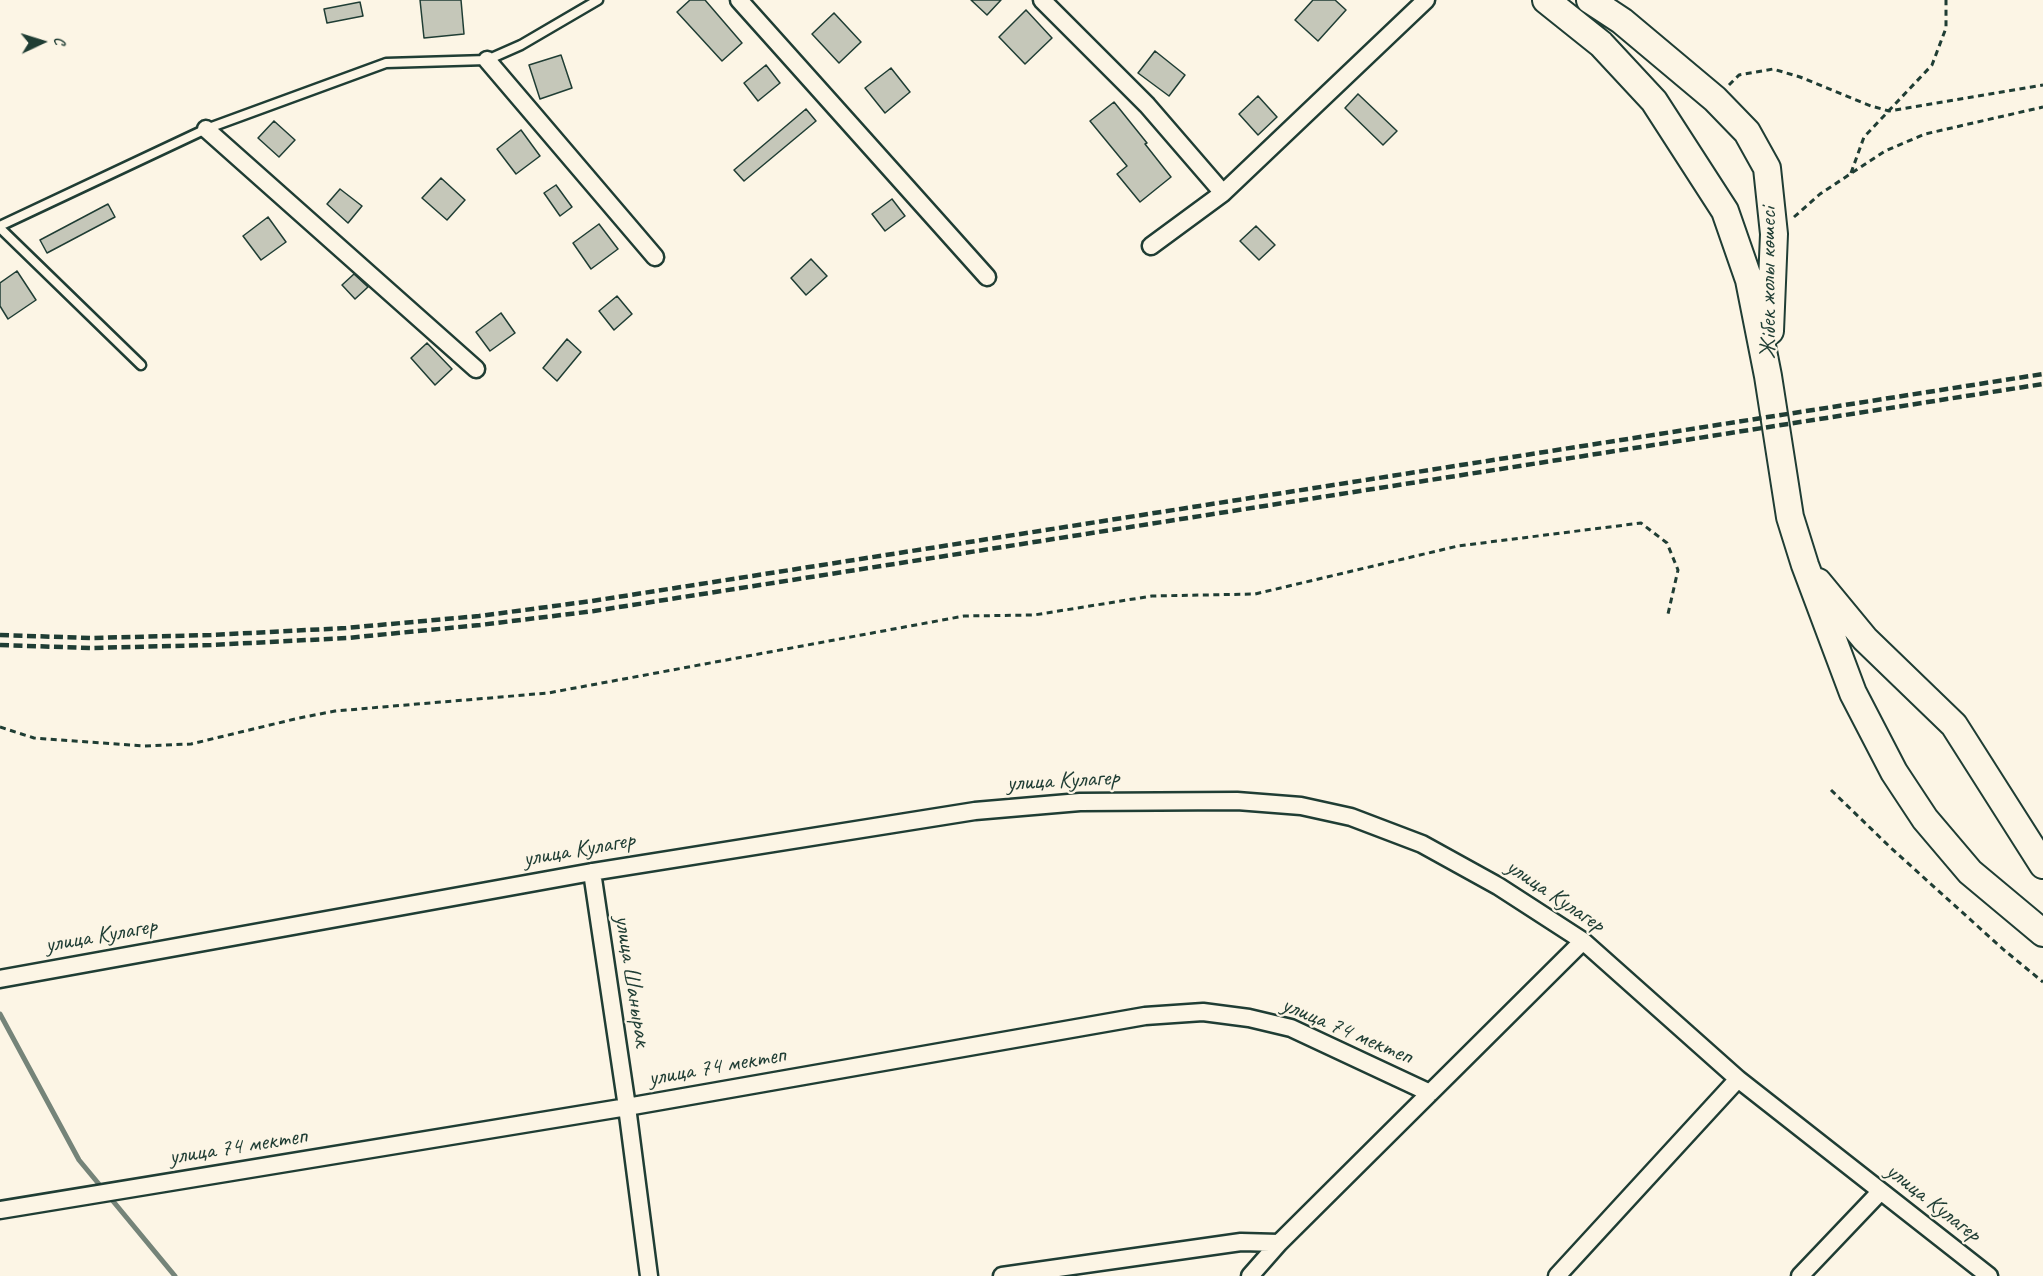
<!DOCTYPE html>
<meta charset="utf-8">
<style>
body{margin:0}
#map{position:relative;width:2043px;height:1276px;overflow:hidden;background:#fcf5e5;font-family:Caveat,sans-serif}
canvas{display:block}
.north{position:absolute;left:12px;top:12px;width:60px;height:60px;-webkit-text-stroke:4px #fcf5e5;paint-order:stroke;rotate:86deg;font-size:16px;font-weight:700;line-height:24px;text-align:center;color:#1f3d34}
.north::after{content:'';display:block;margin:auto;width:21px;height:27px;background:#1f3d34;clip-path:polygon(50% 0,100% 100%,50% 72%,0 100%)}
</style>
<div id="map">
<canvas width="2043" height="1276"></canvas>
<div class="north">С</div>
</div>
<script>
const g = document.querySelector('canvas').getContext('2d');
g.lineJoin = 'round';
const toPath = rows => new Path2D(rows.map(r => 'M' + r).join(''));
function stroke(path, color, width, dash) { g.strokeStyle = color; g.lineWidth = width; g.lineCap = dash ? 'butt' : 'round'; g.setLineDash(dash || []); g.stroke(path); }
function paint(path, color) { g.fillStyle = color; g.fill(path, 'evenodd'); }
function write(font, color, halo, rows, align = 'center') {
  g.font = font + ' Caveat,sans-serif'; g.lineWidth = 4.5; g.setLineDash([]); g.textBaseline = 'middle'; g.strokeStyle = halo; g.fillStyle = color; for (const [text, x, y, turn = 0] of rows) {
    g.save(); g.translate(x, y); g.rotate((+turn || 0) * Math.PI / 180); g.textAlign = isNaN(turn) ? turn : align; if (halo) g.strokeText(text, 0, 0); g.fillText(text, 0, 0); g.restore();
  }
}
stroke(toPath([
 [0,1014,79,1160,175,1276]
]), '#758479', 5);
const building = toPath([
 [420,0,461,0,464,34,424,38,420,0],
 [690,0,705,0,742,43,722,61,677,12,690,0],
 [971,0,1001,0,987,15,971,0],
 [1313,0,1335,0,1346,10,1318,41,1295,20,1313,0],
 [360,2,363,16,327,23,324,9,360,2],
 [1026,10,1052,38,1025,64,999,37,1026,10],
 [834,13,861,42,839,63,812,34,834,13],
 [1155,51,1185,75,1169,96,1138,73,1155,51],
 [561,55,572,88,540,99,529,65,561,55],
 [766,65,780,83,758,101,744,83,766,65],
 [891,68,910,92,885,113,865,88,891,68],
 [1358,94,1397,131,1383,145,1345,108,1358,94],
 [1258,96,1277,117,1258,135,1239,114,1258,96],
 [1114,102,1147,143,1145,144,1171,177,1140,202,1117,174,1127,166,1090,121,1114,102],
 [806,109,816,121,744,181,734,170,806,109],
 [274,121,295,140,279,157,258,138,274,121],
 [521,130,540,156,516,174,497,149,521,130],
 [441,178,465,200,447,220,422,198,441,178],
 [556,185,572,207,560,216,544,193,556,185],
 [340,189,362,206,348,223,327,204,340,189],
 [892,199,905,216,885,231,872,214,892,199],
 [108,204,115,217,47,253,40,240,108,204],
 [268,217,286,242,261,260,243,236,268,217],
 [599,224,618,249,591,269,573,243,599,224],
 [1256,226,1275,245,1259,260,1240,241,1256,226],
 [811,259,827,276,806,295,791,278,811,259],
 [17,271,36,300,8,319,0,306,0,283,17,271],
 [354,274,368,287,355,299,342,285,354,274],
 [617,296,632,314,614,330,599,311,617,296],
 [501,313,515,333,490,351,476,332,501,313],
 [567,339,581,352,557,381,543,368,567,339],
 [427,343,452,369,435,385,411,358,427,343]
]);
paint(building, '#c5c7b9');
stroke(building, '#1f3d34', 1.5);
const lane = toPath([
 [0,226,206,129,386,63,487,60,521,45,598,0],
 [0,228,141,365]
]);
const street = toPath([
 [739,0,987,277],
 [1042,0,1147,105,1223,193],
 [487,60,655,257],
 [206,129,476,369],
 [1151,246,1223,193,1426,0],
 [592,872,627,1107,649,1276],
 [0,979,592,872,975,811,1080,802,1237,801,1301,806,1351,817,1422,844,1498,886,1583,941,1738,1079,1989,1276],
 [0,1210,627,1107,1145,1016,1203,1012,1249,1018,1291,1028,1430,1093],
 [1002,1276,1241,1242,1279,1243],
 [1250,1276,1279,1243,1583,941],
 [1557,1276,1738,1079],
 [1800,1276,1880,1192]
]);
const primary = toPath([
 [1546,0,1601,44,1654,101,1725,211,1749,280,1768,376,1790,517,1805,565,1853,693,1894,772,1925,819,1970,872,2043,933],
 [1590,0,1622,21,1715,99,1747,132,1767,168,1774,234,1770,331],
 [1818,582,1865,639,1954,725,2043,865]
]);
stroke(lane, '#1f3d34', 13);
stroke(street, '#1f3d34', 21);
stroke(primary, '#1f3d34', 30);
stroke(toPath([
 [1729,85,1739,75,1773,69,1800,77,1871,106,1889,111,2043,85],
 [1851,173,1864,137,1932,65,1946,28,1946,0],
 [1794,217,1820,194,1885,151,1925,134,2043,107],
 [0,727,34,738,144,746,191,744,299,718,335,711,548,693,964,616,1034,615,1152,596,1255,594,1458,546,1641,523,1667,543,1678,570,1668,614],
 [1831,790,1891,848,2004,950,2043,982]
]), '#1f3d34', 3, [6, 4.5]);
stroke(lane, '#fcf5e5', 8);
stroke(street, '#fcf5e5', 16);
stroke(primary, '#fcf5e5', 26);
stroke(toPath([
 [0,635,90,638,211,635,346,628,479,616,592,601,2043,374],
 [0,645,90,648,211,645,347,638,480,625,594,611,2043,384]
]), '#1f3d34', 4.5, [9, 4.5]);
write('24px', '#1f3d34', '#fcf5e5', [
 ["Жібек жолы көшесі",1769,283,-90],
 ["улица Кулагер",1063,781,-3],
 ["улица Кулагер",579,850,-10],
 ["улица Кулагер",1555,896,34],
 ["улица Кулагер",101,936,-10],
 ["улица Шанырак",632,981,81],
 ["улица 74 мектеп",1347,1031,23],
 ["улица 74 мектеп",717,1067,-10],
 ["улица 74 мектеп",238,1147,-9],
 ["улица Кулагер",1933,1203,38]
]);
</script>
